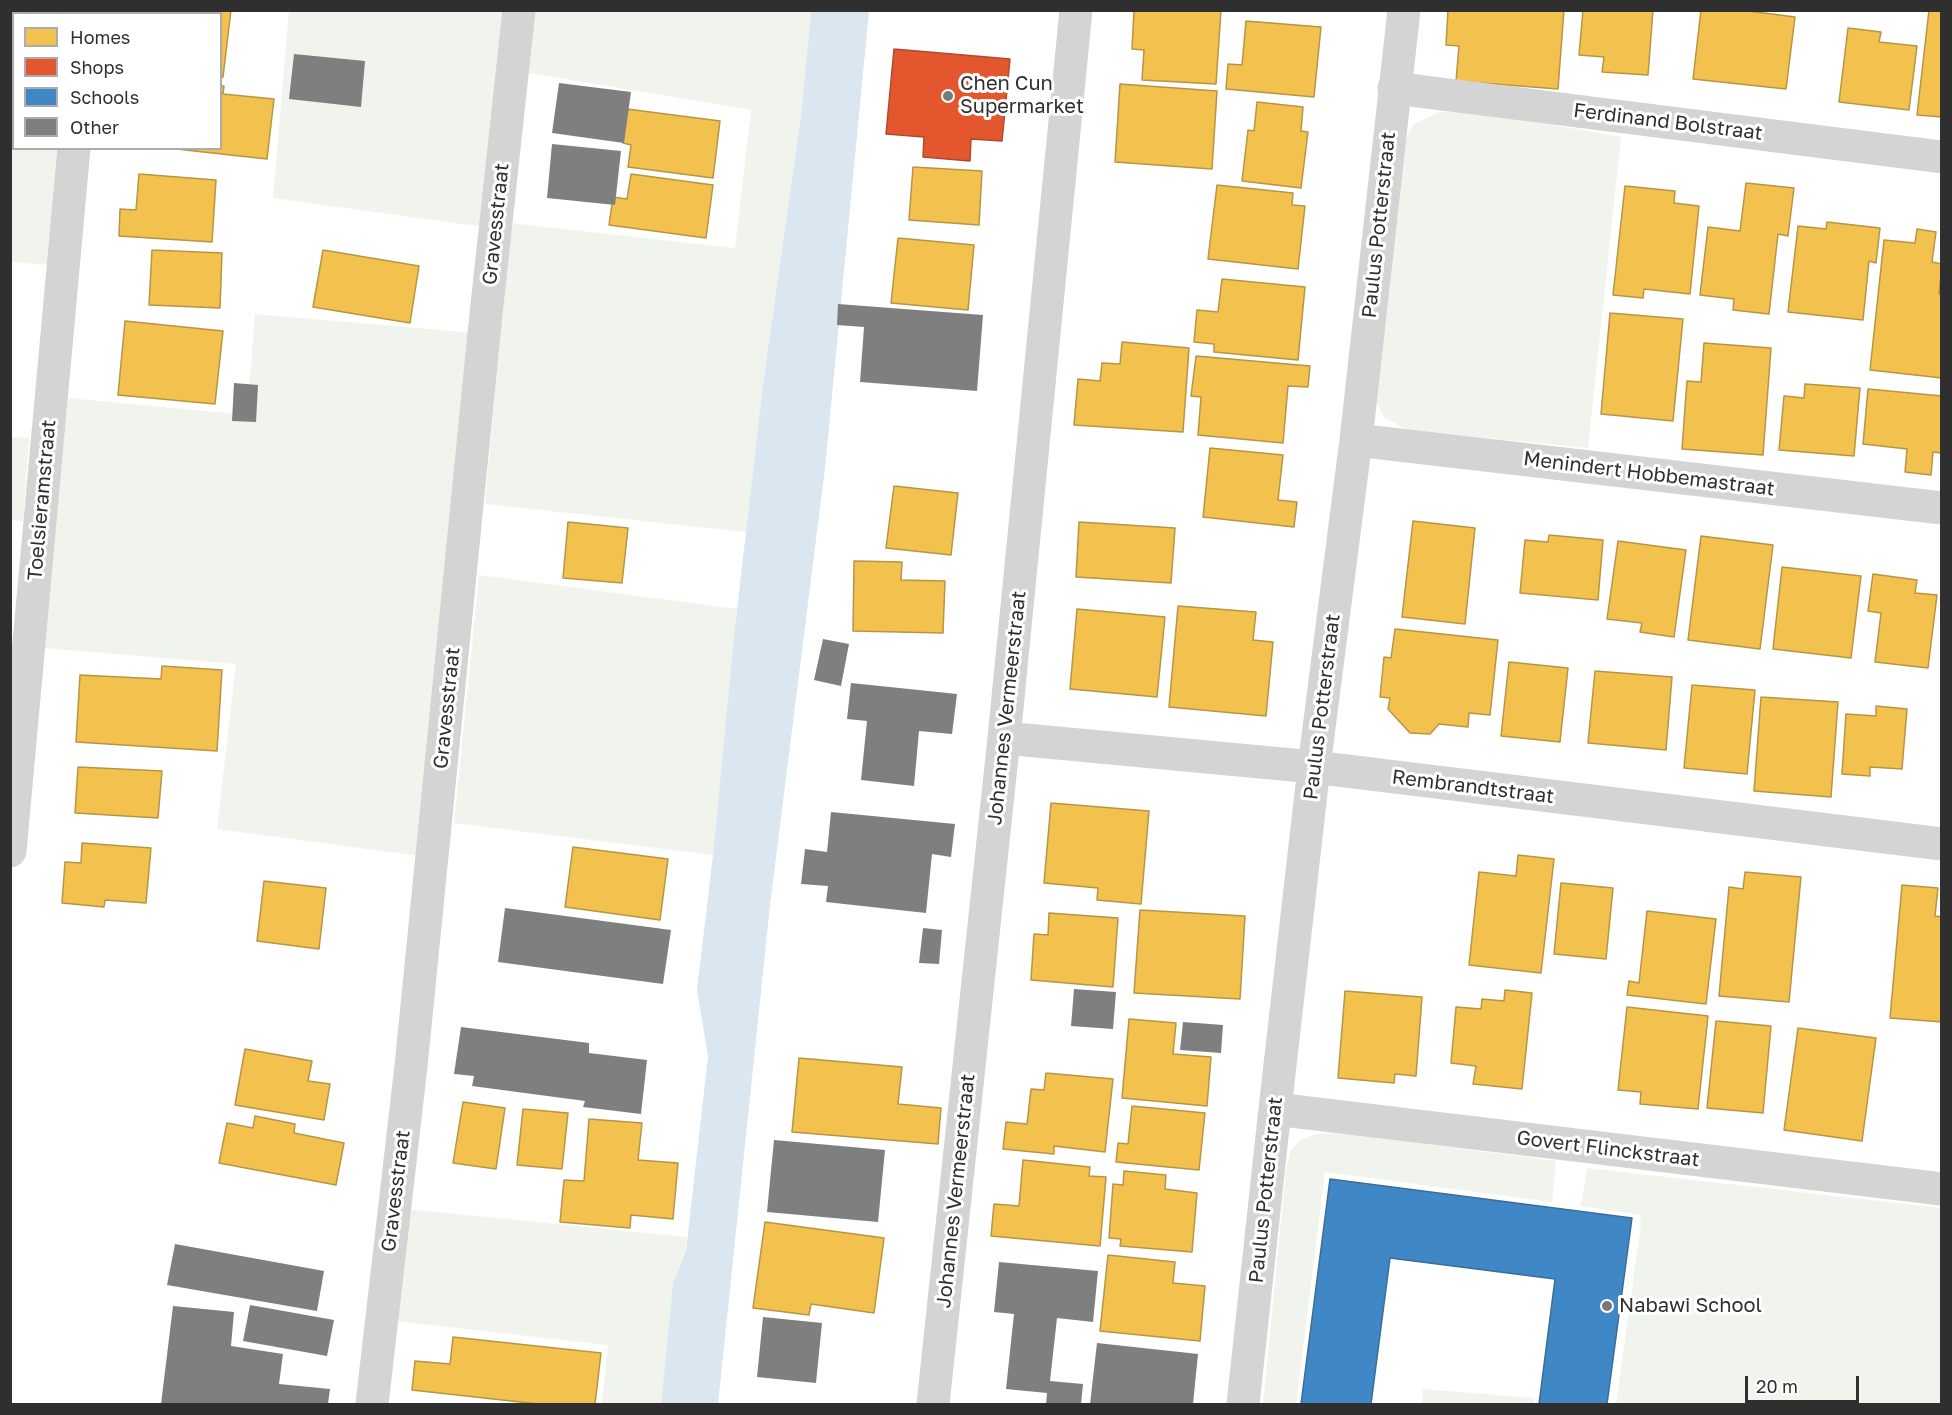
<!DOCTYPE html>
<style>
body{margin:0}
#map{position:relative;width:1952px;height:1415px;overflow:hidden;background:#fff;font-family:"Golos Text",sans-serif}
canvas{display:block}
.frame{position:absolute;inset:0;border:12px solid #2f2f2f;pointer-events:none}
.legend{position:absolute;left:12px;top:12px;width:210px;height:138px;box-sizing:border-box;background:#fff;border:2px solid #acacac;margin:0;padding:8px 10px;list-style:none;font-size:18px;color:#2f2f2f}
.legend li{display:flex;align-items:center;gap:12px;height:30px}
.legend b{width:30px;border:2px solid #acacac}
.scale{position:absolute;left:1745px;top:1376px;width:114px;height:27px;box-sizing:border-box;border:3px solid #2f2f2f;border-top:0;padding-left:8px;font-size:18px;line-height:21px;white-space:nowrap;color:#2f2f2f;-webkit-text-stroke:4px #fff;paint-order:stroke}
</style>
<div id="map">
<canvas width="1952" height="1415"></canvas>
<div class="frame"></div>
<ul class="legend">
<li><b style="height:16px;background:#f2c14e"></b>Homes</li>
<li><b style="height:16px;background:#e4572e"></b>Shops</li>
<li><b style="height:16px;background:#3f88c5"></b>Schools</li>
<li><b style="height:16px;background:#7f7f7f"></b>Other</li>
</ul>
<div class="scale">20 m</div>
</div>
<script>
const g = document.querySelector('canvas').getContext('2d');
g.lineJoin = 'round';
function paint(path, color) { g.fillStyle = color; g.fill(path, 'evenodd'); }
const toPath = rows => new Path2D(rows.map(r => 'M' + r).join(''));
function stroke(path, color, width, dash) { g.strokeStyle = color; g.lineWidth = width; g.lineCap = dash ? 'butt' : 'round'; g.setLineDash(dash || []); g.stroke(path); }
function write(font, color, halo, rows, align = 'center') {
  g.font = font + ' "Golos Text",sans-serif'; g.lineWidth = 6; g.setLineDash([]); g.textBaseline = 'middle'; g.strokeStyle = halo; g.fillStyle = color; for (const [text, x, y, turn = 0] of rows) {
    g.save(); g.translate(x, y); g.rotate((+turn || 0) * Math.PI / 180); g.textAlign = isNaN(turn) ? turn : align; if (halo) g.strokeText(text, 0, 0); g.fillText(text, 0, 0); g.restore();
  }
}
paint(toPath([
 [289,11,506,11,484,227,273,198],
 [531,11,811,11,801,116,763,384,746,532,485,504,510,223,735,248,751,110,522,72],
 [10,87,13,88,14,148,63,149,53,265,11,262],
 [1473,111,1621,137,1588,448,1407,430,1384,417,1374,396,1400,147,1414,124,1439,112],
 [255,314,475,333,420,856,217,829,236,664,44,648,68,398,247,415],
 [10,437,29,438,23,521,11,520],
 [479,575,737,609,713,855,454,823],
 [1344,1133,1556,1161,1552,1202,1325,1172,1296,1404,1263,1404,1286,1170,1290,1152,1299,1141,1315,1134],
 [1587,1168,1941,1208,1941,1404,1616,1404,1641,1224,1640,1215,1581,1206],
 [407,1209,687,1237,686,1251,673,1283,661,1404,602,1404,608,1345,394,1321],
 [1423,1389,1534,1398,1533,1404,1422,1404]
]), '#f1f4ec');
paint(toPath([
 [811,11,869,11,825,468,770,905,718,1404,661,1404,673,1283,686,1251,708,1056,697,990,713,855,734,636,763,384,801,116]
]), '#dbe7f0');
const homes = toPath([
 [161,10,231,10,223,77,220,77,220,14,161,14,161,10],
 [1134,10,1221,10,1216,84,1142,80,1144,50,1132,49,1134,10],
 [1448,10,1564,10,1558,89,1456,81,1459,46,1446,45,1448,10],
 [1583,10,1653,10,1648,75,1602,72,1604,57,1579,55,1583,10],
 [1701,10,1741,10,1795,17,1786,89,1693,79,1701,10],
 [1929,10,1942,10,1942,117,1917,115,1929,10],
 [1246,21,1321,27,1314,97,1226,89,1228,64,1242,65,1246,21],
 [1848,28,1881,32,1879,42,1917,46,1909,110,1839,102,1848,28],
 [1120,84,1217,91,1212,169,1115,162,1120,84],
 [220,86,224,86,223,94,274,99,267,159,167,148,220,148,220,86],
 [1257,102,1303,107,1301,131,1308,132,1301,188,1242,181,1248,130,1254,131,1257,102],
 [627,109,720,121,713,178,628,167,631,145,623,143,627,109],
 [913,167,982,171,979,225,909,220,913,167],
 [139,174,216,180,212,242,119,236,120,209,136,210,139,174],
 [631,174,713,185,706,238,609,225,613,197,627,199,631,174],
 [1746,183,1794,188,1788,236,1778,234,1769,314,1733,310,1734,299,1700,295,1708,227,1740,231,1746,183],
 [1217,185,1293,193,1292,205,1305,206,1298,269,1208,259,1217,185],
 [1625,186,1675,191,1674,203,1699,206,1690,294,1644,289,1643,298,1613,295,1625,186],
 [1827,222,1880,228,1876,263,1869,261,1863,320,1788,312,1798,226,1826,229,1827,222],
 [1917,229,1936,232,1932,262,1942,264,1939,294,1942,294,1942,378,1870,370,1884,240,1915,243,1917,229],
 [898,238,974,245,968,310,891,303,898,238],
 [152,250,222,253,220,308,149,305,152,250],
 [323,250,419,266,410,323,313,307,323,250],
 [1222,279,1305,287,1298,360,1214,352,1214,344,1194,342,1197,310,1218,312,1222,279],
 [1610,313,1683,319,1673,421,1601,414,1610,313],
 [125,321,223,331,215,404,118,395,125,321],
 [1122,342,1189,348,1183,432,1074,425,1078,379,1100,381,1102,363,1120,364,1122,342],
 [1704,343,1771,348,1763,455,1682,449,1687,381,1701,382,1704,343],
 [1196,356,1310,366,1308,387,1288,386,1283,443,1198,435,1201,397,1191,396,1196,356],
 [1805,384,1860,388,1854,456,1779,450,1784,396,1804,398,1805,384],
 [1868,389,1942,396,1941,453,1933,452,1931,475,1905,472,1907,449,1863,444,1868,389],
 [1210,448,1283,455,1278,500,1297,502,1294,527,1203,517,1210,448],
 [894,486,958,493,951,555,886,548,894,486],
 [1413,521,1475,528,1465,624,1402,617,1413,521],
 [568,522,628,528,622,583,563,578,568,522],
 [1079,522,1175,528,1171,583,1076,577,1079,522],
 [1549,535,1603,540,1598,600,1520,593,1525,540,1548,542,1549,535],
 [1701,536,1773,545,1760,649,1688,640,1701,536],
 [1618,541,1686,550,1674,637,1640,632,1642,623,1607,619,1618,541],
 [854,561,902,562,901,580,945,581,943,633,853,631,854,561],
 [1782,567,1861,576,1851,658,1773,649,1782,567],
 [1873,574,1917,580,1915,593,1937,595,1928,668,1875,662,1881,613,1868,611,1873,574],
 [1178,606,1256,612,1253,640,1273,642,1266,716,1169,707,1178,606],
 [1077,609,1165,617,1157,697,1070,689,1077,609],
 [1395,629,1498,640,1490,715,1469,713,1468,727,1439,724,1430,734,1410,733,1388,709,1390,698,1380,697,1384,657,1391,658,1395,629],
 [1509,662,1568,668,1560,742,1501,736,1509,662],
 [162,666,222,670,217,751,76,742,80,675,161,679,162,666],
 [1595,671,1672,677,1666,750,1588,743,1595,671],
 [1692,685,1755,690,1747,774,1684,768,1692,685],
 [1761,697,1838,702,1831,797,1754,791,1761,697],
 [1876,706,1907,709,1902,769,1870,767,1870,776,1842,774,1846,714,1876,716,1876,706],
 [78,767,162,771,158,818,75,813,78,767],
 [1051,803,1149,811,1141,904,1097,900,1098,888,1044,883,1051,803],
 [82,843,151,848,146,903,105,900,104,907,62,903,65,862,81,863,82,843],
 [573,847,668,859,660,920,565,907,573,847],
 [1518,855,1554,859,1541,973,1469,965,1479,872,1516,876,1518,855],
 [1745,872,1801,877,1789,1002,1719,996,1729,887,1743,889,1745,872],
 [264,881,326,888,319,949,257,941,264,881],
 [1561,883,1613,888,1606,959,1554,954,1561,883],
 [1902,885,1938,888,1935,916,1942,917,1942,1022,1890,1018,1902,885],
 [1140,910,1245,916,1240,999,1134,993,1140,910],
 [1647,911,1716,919,1706,1004,1627,995,1629,981,1639,983,1647,911],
 [1049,913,1118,918,1113,987,1031,980,1034,934,1048,935,1049,913],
 [1505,990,1532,993,1522,1089,1473,1084,1476,1066,1451,1063,1456,1007,1481,1009,1482,999,1504,1001,1505,990],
 [1345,991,1422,997,1416,1076,1395,1074,1394,1083,1338,1078,1345,991],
 [1627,1007,1708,1016,1698,1109,1640,1104,1641,1092,1618,1090,1627,1007],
 [1129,1019,1176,1023,1173,1054,1211,1057,1207,1106,1122,1098,1129,1019],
 [1716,1021,1771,1026,1763,1113,1707,1108,1716,1021],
 [1798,1028,1876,1038,1862,1141,1784,1130,1798,1028],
 [245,1049,312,1061,308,1081,330,1084,324,1120,235,1105,245,1049],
 [799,1058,902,1067,898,1104,941,1108,938,1144,792,1132,799,1058],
 [1046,1073,1113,1079,1105,1152,1054,1146,1054,1154,1003,1149,1006,1122,1027,1124,1031,1089,1044,1090,1046,1073],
 [463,1102,505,1108,496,1169,453,1163,463,1102],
 [1132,1106,1205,1113,1199,1170,1116,1162,1118,1143,1128,1144,1132,1106],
 [523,1109,568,1113,562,1169,517,1165,523,1109],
 [255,1116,295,1124,294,1133,344,1143,336,1185,219,1163,227,1123,253,1128,255,1116],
 [589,1119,642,1123,638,1160,678,1163,673,1219,631,1215,630,1228,560,1222,564,1180,584,1181,589,1119],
 [1023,1160,1090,1167,1089,1176,1106,1177,1100,1246,991,1236,994,1204,1019,1206,1023,1160],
 [1124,1171,1166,1175,1165,1189,1197,1193,1192,1252,1120,1246,1121,1239,1109,1238,1113,1184,1123,1185,1124,1171],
 [765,1222,884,1238,874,1313,811,1304,809,1315,753,1308,765,1222],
 [1108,1255,1175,1262,1173,1283,1205,1286,1200,1341,1100,1331,1108,1255],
 [453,1337,601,1353,595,1404,538,1404,412,1390,415,1361,450,1364,453,1337]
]);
paint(homes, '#f2c14e');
stroke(homes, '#b89545', 1.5);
const shops = toPath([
 [894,49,1010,59,1002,141,971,139,970,161,923,157,924,137,886,134,894,49]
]);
paint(shops, '#e4572e');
stroke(shops, '#ae4b2e', 1.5);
const schools = toPath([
 [1330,1179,1632,1218,1607,1404,1539,1404,1555,1279,1390,1258,1371,1404,1301,1404,1330,1179]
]);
paint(schools, '#3f88c5');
stroke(schools, '#3a6d98', 1.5);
paint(toPath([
 [294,54,365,61,361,107,289,99],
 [559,83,631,92,624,143,552,133],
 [552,144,621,151,615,205,547,198],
 [838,304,983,315,977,391,860,382,864,327,837,325],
 [234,383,258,385,256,422,232,421],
 [823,639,849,644,841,686,814,680],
 [851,683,957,694,952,734,919,731,914,786,861,780,867,721,847,719],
 [831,812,955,824,951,857,932,854,926,913,826,902,828,886,801,884,805,849,827,852],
 [505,908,671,930,663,984,498,962],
 [923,928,942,930,939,964,919,963],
 [1074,989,1116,992,1113,1029,1071,1026],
 [1183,1022,1223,1025,1221,1053,1180,1050],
 [461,1027,589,1043,589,1053,647,1060,641,1114,583,1107,585,1101,472,1086,474,1076,454,1074],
 [774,1140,885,1150,878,1222,767,1212],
 [175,1244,324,1271,317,1311,167,1285],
 [999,1262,1098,1271,1093,1322,1057,1318,1050,1381,1083,1384,1081,1404,1046,1404,1047,1393,1006,1389,1014,1314,994,1312],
 [250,1305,334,1320,327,1356,243,1341],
 [173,1306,234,1312,231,1346,283,1354,279,1384,330,1389,328,1404,161,1404],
 [763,1317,822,1323,816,1383,757,1377],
 [1097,1343,1198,1354,1193,1404,1090,1404]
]), '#7f7f7f');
stroke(toPath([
 [86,14,86,10],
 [1394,88,1942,157],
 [1356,440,1942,508],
 [1004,738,1314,767,1942,844],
 [10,851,74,148],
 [1275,1109,1942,1189],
 [372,1404,411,1066,486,314,519,10],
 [933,1404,1004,738,1076,10],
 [1243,1404,1275,1109,1314,767,1356,440,1404,10]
]), '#d4d4d4', 33);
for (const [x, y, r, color] of [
 [948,96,6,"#787878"],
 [1607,1306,6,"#787878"]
]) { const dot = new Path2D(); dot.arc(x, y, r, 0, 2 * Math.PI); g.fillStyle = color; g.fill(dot); stroke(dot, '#fff', 2); }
write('20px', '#2f2f2f', '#fff', [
 ["Chen Cun",960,84],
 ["Supermarket",960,107],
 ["Nabawi School",1619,1306]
], 'left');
write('20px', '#2f2f2f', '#fff', [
 ["Ferdinand Bolstraat",1668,122,7],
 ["Gravesstraat",496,224,-84],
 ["Paulus Potterstraat",1379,225,-84],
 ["Menindert Hobbemastraat",1649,474,7],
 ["Toelsieramstraat",42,500,-85],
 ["Paulus Potterstraat",1322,707,-83],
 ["Gravesstraat",447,708,-84],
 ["Johannes Vermeerstraat",1007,708,-84],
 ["Rembrandtstraat",1473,787,7],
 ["Govert Flinckstraat",1608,1149,7],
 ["Paulus Potterstraat",1266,1190,-84],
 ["Gravesstraat",396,1191,-83],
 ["Johannes Vermeerstraat",956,1191,-84]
]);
</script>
